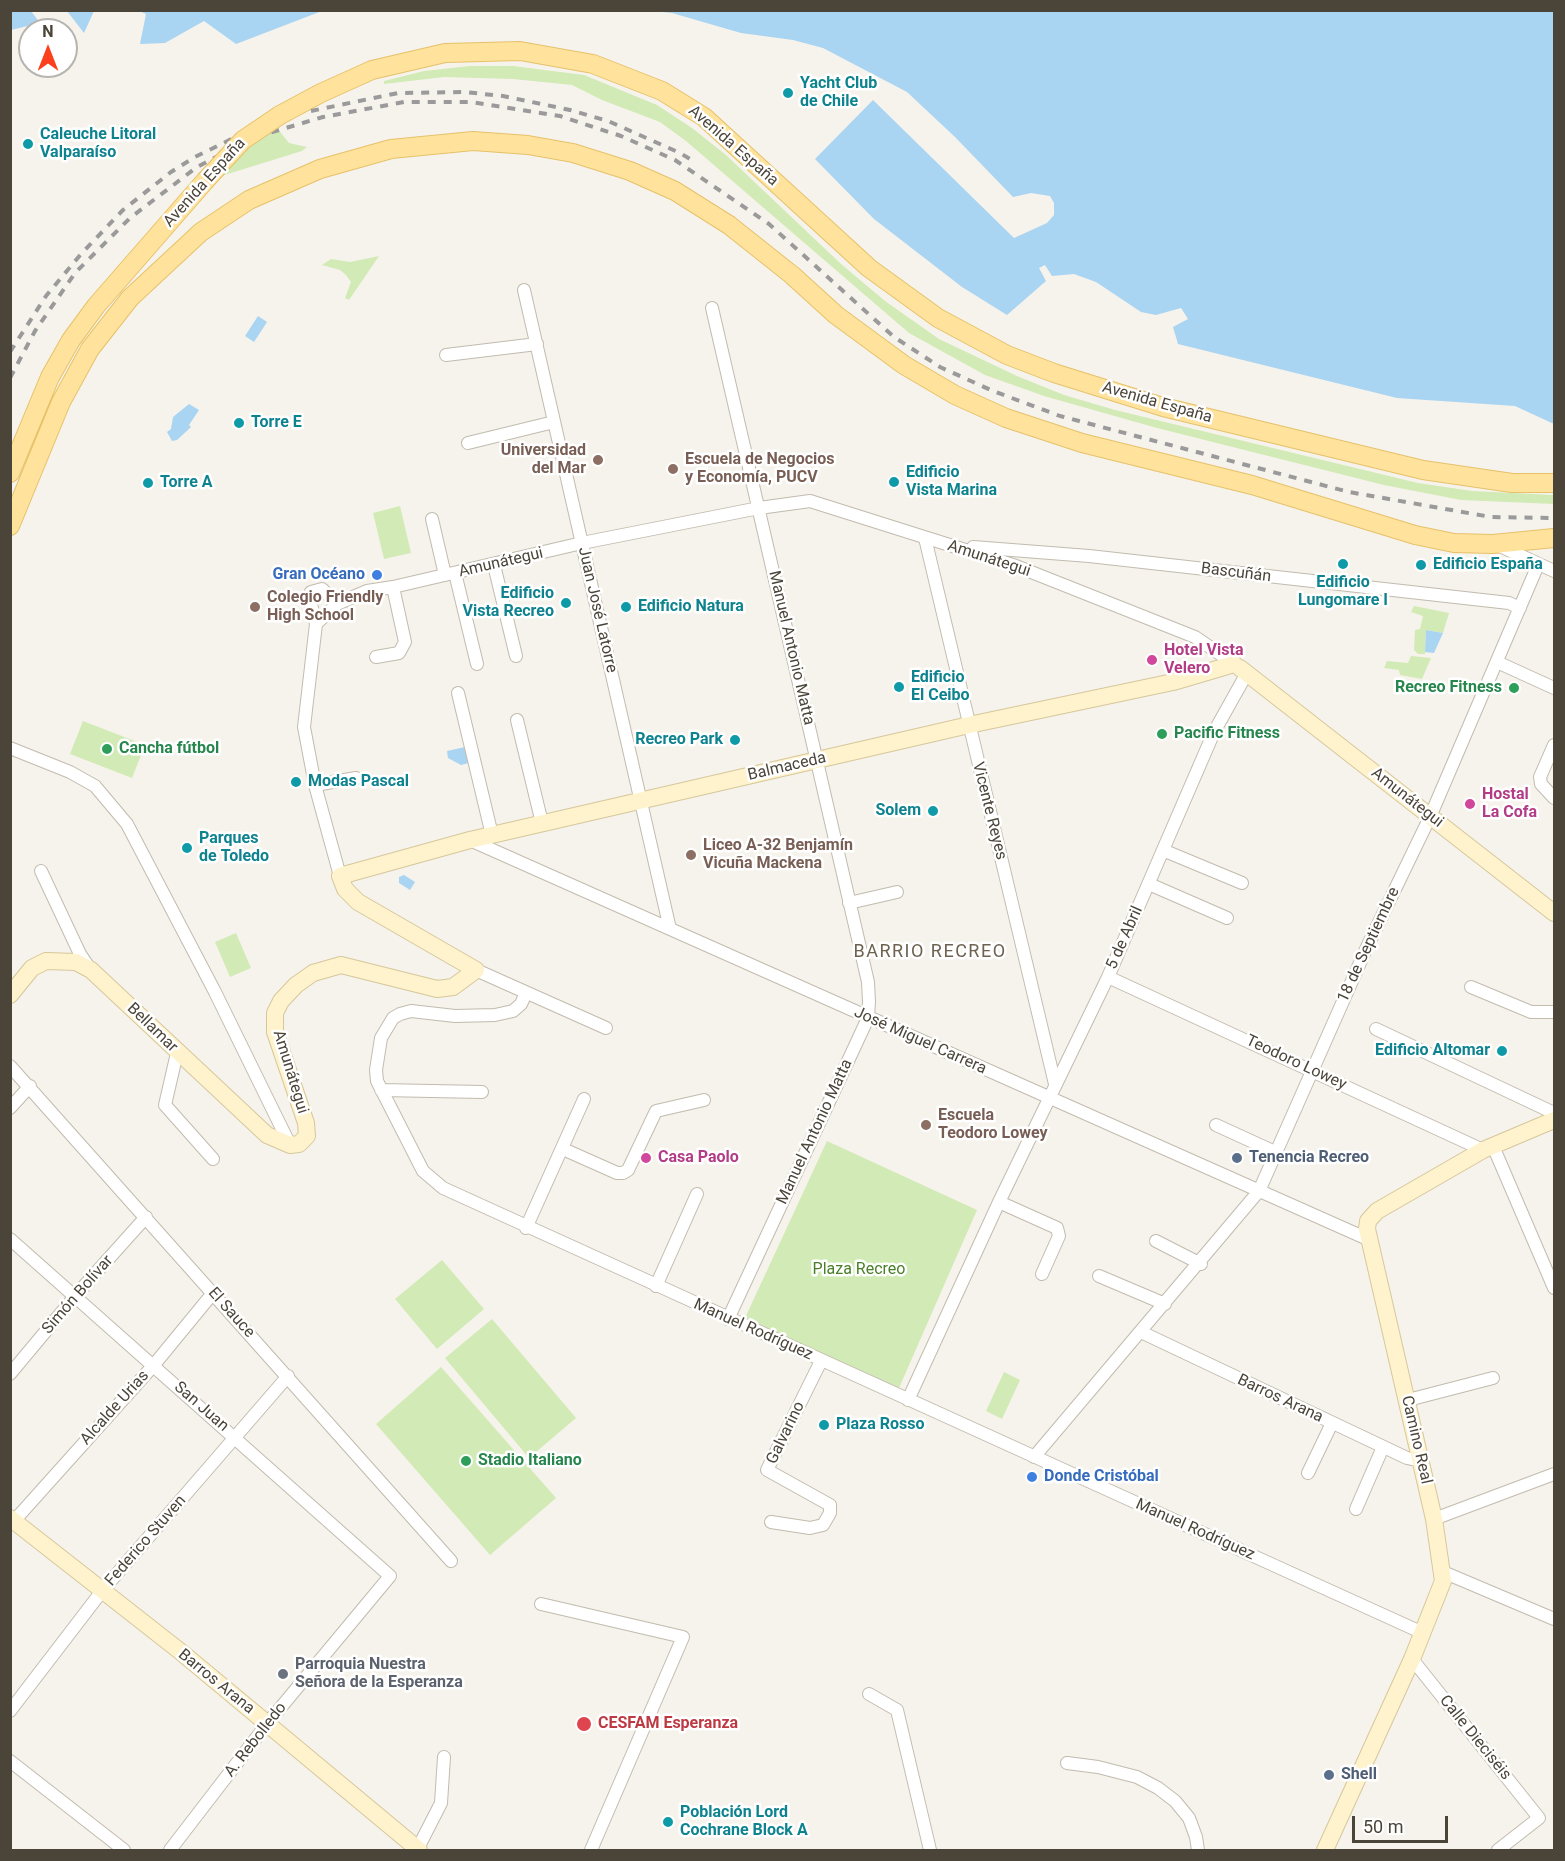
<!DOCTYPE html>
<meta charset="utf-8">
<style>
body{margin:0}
#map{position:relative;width:1565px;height:1861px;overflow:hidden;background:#f6f3ec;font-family:Roboto,sans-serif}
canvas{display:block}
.frame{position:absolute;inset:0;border:12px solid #4b4439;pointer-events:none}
.north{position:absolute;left:18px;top:18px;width:60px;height:60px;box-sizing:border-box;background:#fff;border:2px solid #b7b4b0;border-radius:50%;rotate:0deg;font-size:16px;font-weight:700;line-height:24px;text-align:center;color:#4b4439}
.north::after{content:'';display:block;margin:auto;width:21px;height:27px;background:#fc3f1d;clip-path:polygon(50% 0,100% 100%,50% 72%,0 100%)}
.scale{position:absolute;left:1352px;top:1816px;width:96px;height:27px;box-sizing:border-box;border:3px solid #4b4439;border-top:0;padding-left:8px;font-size:18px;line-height:21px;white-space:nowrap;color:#4b4439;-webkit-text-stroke:4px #fff;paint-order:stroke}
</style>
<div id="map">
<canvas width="1565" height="1861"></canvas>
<div class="frame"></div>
<div class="north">N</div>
<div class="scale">50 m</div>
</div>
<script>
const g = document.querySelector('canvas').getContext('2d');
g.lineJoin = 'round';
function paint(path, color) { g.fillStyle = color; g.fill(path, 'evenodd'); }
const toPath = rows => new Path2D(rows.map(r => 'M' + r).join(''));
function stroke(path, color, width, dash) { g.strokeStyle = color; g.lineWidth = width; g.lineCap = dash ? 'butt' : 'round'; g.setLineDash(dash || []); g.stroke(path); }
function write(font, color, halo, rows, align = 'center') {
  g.font = font + ' Roboto,sans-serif'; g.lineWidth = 5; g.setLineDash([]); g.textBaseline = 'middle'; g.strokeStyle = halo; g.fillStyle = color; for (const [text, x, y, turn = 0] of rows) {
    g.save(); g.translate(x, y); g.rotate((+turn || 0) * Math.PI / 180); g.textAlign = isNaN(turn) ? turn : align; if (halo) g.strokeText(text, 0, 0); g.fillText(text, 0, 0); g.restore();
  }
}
paint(toPath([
 [470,66,513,66,584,75,657,105,692,128,726,155,841,264,885,301,939,339,1017,376,1064,395,1115,410,1418,483,1472,491,1554,495,1554,504,1461,500,1384,485,1157,428,1044,396,985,375,909,333,686,141,660,122,602,100,572,85,513,79,444,77,384,84,384,81,424,71],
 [273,123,289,143,307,147,302,151,218,177],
 [379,256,349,300,345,298,351,282,346,275,340,270,322,265,331,259,350,262],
 [400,506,411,553,384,559,373,513],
 [1414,606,1449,613,1443,633,1426,630,1425,654,1418,654,1414,650,1415,630,1420,629,1423,616,1411,612],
 [1411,656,1431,658,1422,679,1400,675,1399,670,1384,668,1387,661,1408,663],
 [83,721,145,745,132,778,70,754],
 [236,933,251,968,230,977,215,942],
 [827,1141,977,1210,899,1388,745,1318],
 [442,1260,484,1309,437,1349,395,1299],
 [492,1319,576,1418,529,1458,445,1358],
 [441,1367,556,1498,490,1555,376,1424],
 [1004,1372,1020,1380,1002,1419,986,1411]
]), '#d2eab5');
paint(toPath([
 [11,10,31,11,40,23,11,30],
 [67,11,94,11,84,33],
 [139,11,322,11,236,44,204,21,165,43,140,44,146,14],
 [654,11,1554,11,1554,424,1515,406,1397,398,1178,344,1173,327,1188,319,1181,308,1156,315,1141,312,1096,282,1074,274,1052,276,1045,265,1039,268,1046,281,1007,315,962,287,874,219,815,159,873,100,1014,238,1047,223,1054,215,1054,203,1050,196,1031,193,1013,197,955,137,907,92,823,48,793,40,741,33,672,13],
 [258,316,267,322,254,342,245,336],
 [189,404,199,410,189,425,191,427,177,440,172,441,167,432,171,429,173,417],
 [1426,630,1443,633,1434,653,1425,652],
 [465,747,469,763,461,765,448,758,447,751],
 [404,875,415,882,410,890,399,883,399,877]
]), '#a9d4f2');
const street = toPath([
 [524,290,670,929],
 [712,308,868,982,869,1002,868,1018,728,1319],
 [446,355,537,344],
 [468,443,554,422],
 [432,519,445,575],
 [925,538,1055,1084],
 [1500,546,1554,571],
 [973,547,1089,556,1509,603,1520,608],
 [494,565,516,656],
 [455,573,477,664],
 [316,624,309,596,311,592,322,589,337,604],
 [376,657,399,653,405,642,393,587],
 [1497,662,1554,688],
 [458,693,492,835],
 [517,720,542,823],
 [1554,745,1540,777,1541,784,1554,798],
 [10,748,70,772,95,786,127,824,215,992,290,1145],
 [315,785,356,778],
 [470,840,1370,1240],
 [1165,851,1242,883],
 [41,871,80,954,90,969],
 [340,876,315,785,304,727,316,624,337,604,367,591,393,587,582,543,759,508,810,501,1016,566,1195,637,1239,667],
 [1149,884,1227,918],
 [849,903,897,892],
 [476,970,606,1028],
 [1108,977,1483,1150],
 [1471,987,1531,1012,1554,1012],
 [526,993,521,1004,513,1011,495,1015,455,1016,411,1011,400,1014,393,1018,381,1038,376,1070,377,1081,423,1171,443,1188,1423,1633],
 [1376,1029,1554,1113],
 [177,1053,165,1105,213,1159],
 [10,1066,451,1561],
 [381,1090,482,1092],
 [10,1108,30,1086],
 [1216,1125,1275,1152],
 [1493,1146,1554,1288],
 [563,1149,617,1173,623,1173,628,1170,656,1111,704,1100],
 [999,1202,1057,1228,1059,1236,1042,1274],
 [526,1228,584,1099],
 [10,1239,390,1576,267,1724,170,1850],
 [1156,1241,1201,1264],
 [1099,1276,1165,1304],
 [656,1286,697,1194],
 [1141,1332,1407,1458,1421,1461],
 [10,1374,76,1295,146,1217],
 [908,1400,999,1202,1108,977,1214,732,1247,673],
 [1408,1400,1493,1378],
 [1034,1457,1259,1191,1367,947,1430,817,1538,565],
 [1308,1473,1332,1423],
 [1356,1509,1383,1447],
 [1434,1519,1554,1474],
 [14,1521,153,1366,213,1293],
 [771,1522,810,1528,823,1525,830,1513,830,1505,767,1470,821,1361],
 [1443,1572,1554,1619],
 [541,1604,683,1637,591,1850],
 [1412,1659,1539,1818,1498,1850],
 [869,1694,897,1710,930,1850],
 [10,1711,102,1591,288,1376],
 [10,1761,124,1850],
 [1067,1763,1098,1767,1137,1777,1158,1788,1175,1801,1189,1818,1196,1837,1198,1850],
 [417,1850,441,1803,444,1757]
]);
const secondary = toPath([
 [1240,668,1554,913],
 [10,995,32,968,46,961,76,962,91,970,267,1135,290,1145,299,1144,307,1136,306,1123,275,1032,275,1013,281,1001,296,985,313,973,341,965,437,989,453,987,476,970,358,902,345,889,340,876,470,840,969,725,1173,682,1234,664],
 [10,1518,181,1652,419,1850],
 [1325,1850,1412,1659,1443,1581,1434,1519,1367,1229,1368,1221,1377,1211,1483,1150,1554,1120]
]);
const primary = toPath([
 [280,115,321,93,372,70,445,53,520,51,593,64,662,91,704,117,869,268,938,318,1007,355,1054,373,1163,407,1423,470,1512,483,1554,483],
 [10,473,50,377,71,340,96,306,205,181],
 [10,526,61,402,90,349,130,298,201,232,249,200,320,169,391,149,473,141,528,145,573,153,630,171,675,191,729,225,792,275,836,315,904,365,955,395,1006,418,1082,443,1252,485,1415,535,1454,543,1493,544,1554,538]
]);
stroke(street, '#c2bbae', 14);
stroke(secondary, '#d6c79b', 18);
stroke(primary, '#e6c16a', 20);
stroke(street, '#fff', 12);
stroke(secondary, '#fff3cd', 16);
stroke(primary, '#ffe39c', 18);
stroke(toPath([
 [311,111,398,93,464,92,503,96,570,110,608,121,680,153,695,162],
 [10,352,46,296,81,254,123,210,171,172,195,157,260,125,285,118],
 [10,378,35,331,75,273,130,218,197,167,252,138,323,117,404,102,471,102,560,116,621,136,675,160,769,224,894,337,940,367,993,391,1060,416,1349,492,1491,517,1554,518]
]), '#9a9a9a', 4, [8, 8]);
const primaryBridge = toPath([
 [205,181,243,140,280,115]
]);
stroke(primaryBridge, '#e6c16a', 20, []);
stroke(primaryBridge, '#ffe39c', 18);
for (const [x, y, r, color] of [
 [788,93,6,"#0f9aa8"],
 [28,144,6,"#0f9aa8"],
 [239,423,6,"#0f9aa8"],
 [598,460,6,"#8d6e63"],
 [673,469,6,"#8d6e63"],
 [894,482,6,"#0f9aa8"],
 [148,483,6,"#0f9aa8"],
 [1343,564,6,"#0f9aa8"],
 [1421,565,6,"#0f9aa8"],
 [377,575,6,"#3f7fe0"],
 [566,603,6,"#0f9aa8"],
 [255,607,6,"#8d6e63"],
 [626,607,6,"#0f9aa8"],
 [1152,660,6,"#d1479c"],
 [899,687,6,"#0f9aa8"],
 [1514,688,6,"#2e9e5b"],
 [1162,734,6,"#2e9e5b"],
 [735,740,6,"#0f9aa8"],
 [107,749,6,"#2e9e5b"],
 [296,782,6,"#0f9aa8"],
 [1470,804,6,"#d1479c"],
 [933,811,6,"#0f9aa8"],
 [187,848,6,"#0f9aa8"],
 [691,855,6,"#8d6e63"],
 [1502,1051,6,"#0f9aa8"],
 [926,1125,6,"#8d6e63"],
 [646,1158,6,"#d1479c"],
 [1237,1158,6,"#5c6f8a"],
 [824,1425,6,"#0f9aa8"],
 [466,1461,6,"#2e9e5b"],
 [1032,1477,6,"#3f7fe0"],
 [283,1674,6,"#6b7280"],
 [584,1724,8,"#e0444e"],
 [1329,1775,6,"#5c6f8a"],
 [668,1822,6,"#0f9aa8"]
]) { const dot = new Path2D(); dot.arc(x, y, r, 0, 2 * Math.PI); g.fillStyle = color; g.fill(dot); stroke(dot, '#fff', 2); }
write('bold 16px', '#0d838f', '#fff', [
 ["Yacht Club",800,84],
 ["de Chile",800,102],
 ["Caleuche Litoral",40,135],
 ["Valparaíso",40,153],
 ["Torre E",251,423],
 ["Edificio",906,473],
 ["Vista Marina",906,491],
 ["Torre A",160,483],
 ["Edificio España",1433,565],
 ["Edificio",1343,583,"center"],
 ["Lungomare I",1343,601,"center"],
 ["Edificio",554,594,"right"],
 ["Vista Recreo",554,612,"right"],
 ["Edificio Natura",638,607],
 ["Edificio",911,678],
 ["El Ceibo",911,696],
 ["Recreo Park",723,740,"right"],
 ["Modas Pascal",308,782],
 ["Solem",921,811,"right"],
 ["Parques",199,839],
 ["de Toledo",199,857],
 ["Edificio Altomar",1490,1051,"right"],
 ["Plaza Rosso",836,1425],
 ["Población Lord",680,1813],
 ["Cochrane Block A",680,1831]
], 'left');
write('16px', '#4b4439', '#fff', [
 ["Avenida España",733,146,41],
 ["Avenida España",205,183,-48],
 ["Avenida España",1157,403,16],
 ["Amunátegui",989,559,18],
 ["Amunátegui",501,563,-13],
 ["Bascuñán",1236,573,7],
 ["Juan José Latorre",597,610,77],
 ["Manuel Antonio Matta",791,648,77],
 ["Balmaceda",787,767,-13],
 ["Amunátegui",1407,798,38],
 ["Vicente Reyes",989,811,76],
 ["5 de Abril",1125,938,-66],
 ["18 de Septiembre",1369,945,-65],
 ["Bellamar",152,1028,44],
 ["José Miguel Carrera",920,1041,24],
 ["Teodoro Lowey",1296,1063,25],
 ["Amunátegui",290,1072,73],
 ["Manuel Antonio Matta",815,1132,-65],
 ["Simón Bolívar",78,1295,-49],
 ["El Sauce",231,1313,48],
 ["Manuel Rodríguez",753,1330,24],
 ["Barros Arana",1280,1399,25],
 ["San Juan",201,1407,41],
 ["Alcalde Urias",115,1408,-48],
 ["Galvarino",786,1433,-64],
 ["Camino Real",1416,1440,77],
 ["Manuel Rodríguez",1195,1530,24],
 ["Federico Stuven",146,1541,-49],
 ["Barros Arana",216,1682,39],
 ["Calle Dieciséis",1475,1738,51],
 ["A. Rebolledo",256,1740,-52]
]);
write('bold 16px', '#785e54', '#fff', [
 ["Universidad",586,451,"right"],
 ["del Mar",586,469,"right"],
 ["Escuela de Negocios",685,460],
 ["y Economía, PUCV",685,478],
 ["Colegio Friendly",267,598],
 ["High School",267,616],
 ["Liceo A-32 Benjamín",703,846],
 ["Vicuña Mackena",703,864],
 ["Escuela",938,1116],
 ["Teodoro Lowey",938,1134]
], 'left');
write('bold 16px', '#366cbe', '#fff', [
 ["Gran Océano",365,575],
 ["Donde Cristóbal",1044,1477,"left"]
], 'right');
write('bold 16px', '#b23c85', '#fff', [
 ["Hotel Vista",1164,651],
 ["Velero",1164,669],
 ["Hostal",1482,795],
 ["La Cofa",1482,813],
 ["Casa Paolo",658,1158]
], 'left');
write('bold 16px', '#27864d', '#fff', [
 ["Recreo Fitness",1502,688,"right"],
 ["Pacific Fitness",1174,734],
 ["Cancha fútbol",119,749],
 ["Stadio Italiano",478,1461]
], 'left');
write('bold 16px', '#4e5e75', '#fff', [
 ["Tenencia Recreo",1249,1158],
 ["Shell",1341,1775]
], 'left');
write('16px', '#4a7f2a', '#fff', [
 ["Plaza Recreo",859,1270]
]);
write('bold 16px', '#5b616d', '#fff', [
 ["Parroquia Nuestra",295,1665],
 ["Señora de la Esperanza",295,1683]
], 'left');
write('bold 16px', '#be3a42', '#fff', [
 ["CESFAM Esperanza",598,1724]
], 'left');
g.letterSpacing = '1.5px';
write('18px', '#6e6250', '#fff', [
 ["BARRIO RECREO",930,952]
]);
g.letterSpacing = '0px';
</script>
